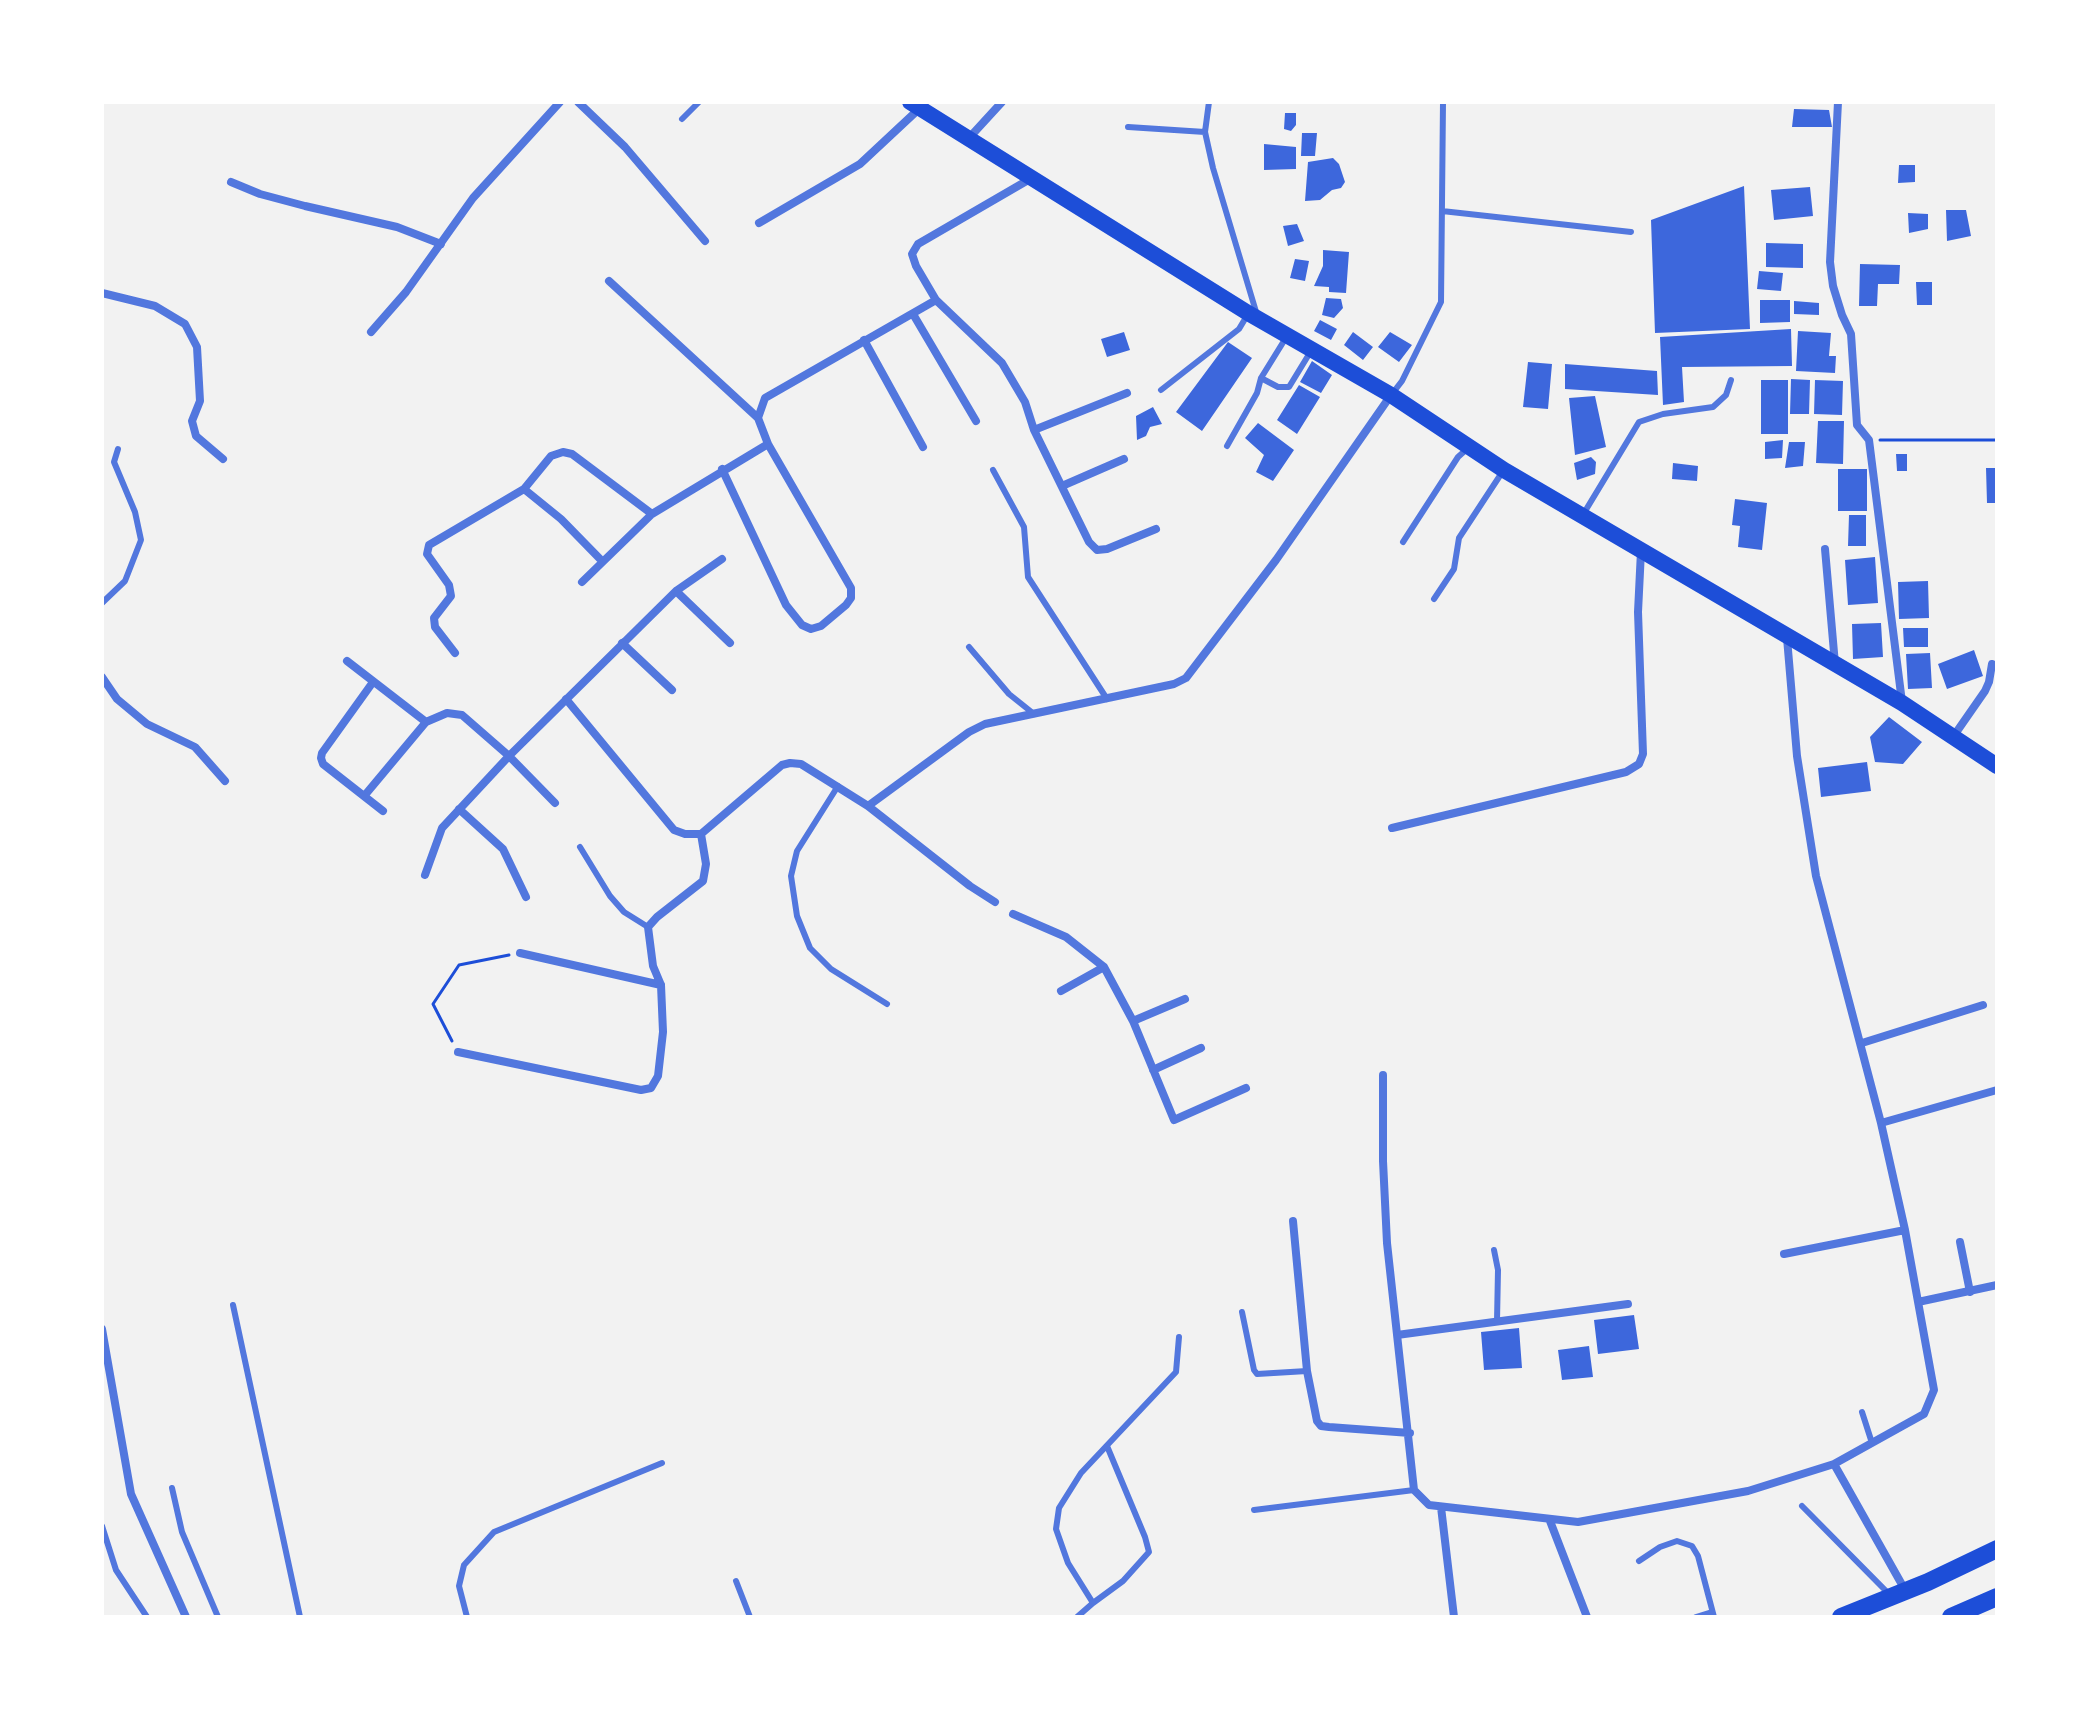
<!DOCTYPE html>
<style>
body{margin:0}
#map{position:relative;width:2099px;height:1719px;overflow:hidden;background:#f2f2f2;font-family:Overpass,sans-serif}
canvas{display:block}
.frame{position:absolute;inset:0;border:104px solid #fff;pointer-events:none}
</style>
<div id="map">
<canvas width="2099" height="1719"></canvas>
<div class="frame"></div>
</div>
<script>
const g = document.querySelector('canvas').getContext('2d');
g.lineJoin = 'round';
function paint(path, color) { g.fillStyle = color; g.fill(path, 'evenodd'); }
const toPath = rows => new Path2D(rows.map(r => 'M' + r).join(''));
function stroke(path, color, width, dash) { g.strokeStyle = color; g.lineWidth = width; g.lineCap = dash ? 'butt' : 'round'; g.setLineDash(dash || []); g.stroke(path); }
paint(toPath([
 [1794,109,1829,110,1832,127,1792,127],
 [1285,113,1296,113,1296,125,1291,131,1284,129],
 [1302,133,1317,133,1315,156,1301,156],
 [1264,144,1296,147,1296,169,1264,170],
 [1333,158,1339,164,1345,182,1341,188,1332,190,1320,200,1305,201,1308,162],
 [1899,165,1915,165,1915,182,1898,183],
 [1744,186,1750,329,1655,333,1651,220],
 [1810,187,1813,216,1774,220,1771,190],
 [1946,210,1966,210,1971,236,1947,241],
 [1908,213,1928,214,1928,229,1909,233],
 [1297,224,1304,241,1288,246,1283,226],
 [1766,243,1803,244,1803,268,1766,267],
 [1323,250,1349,252,1346,293,1329,292,1329,287,1314,286,1323,266],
 [1295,259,1309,261,1305,281,1290,278],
 [1860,264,1900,265,1899,284,1878,284,1877,306,1859,306],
 [1759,271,1783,273,1781,291,1757,289],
 [1916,282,1932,282,1932,305,1917,305],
 [1326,298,1341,299,1343,308,1334,318,1322,315],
 [1760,300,1790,300,1790,322,1760,323],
 [1794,301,1819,303,1819,315,1794,314],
 [1320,320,1337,329,1331,340,1314,331],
 [1791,329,1792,366,1682,367,1684,402,1663,405,1660,337],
 [1798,331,1831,333,1829,356,1836,356,1835,373,1796,371],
 [1124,332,1130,350,1107,357,1101,339],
 [1353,332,1373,347,1363,360,1344,345],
 [1390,332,1412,345,1399,362,1378,347],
 [1228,342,1252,358,1202,431,1176,412],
 [1312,361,1332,375,1321,393,1300,382],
 [1528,362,1552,364,1548,409,1523,407],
 [1565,364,1657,371,1658,395,1565,389],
 [1791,379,1810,380,1809,414,1790,414],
 [1761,380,1788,380,1788,434,1761,434],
 [1815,380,1843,381,1842,415,1814,414],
 [1299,385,1320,397,1297,434,1277,420],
 [1595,396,1606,447,1575,455,1569,398],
 [1153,407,1162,424,1150,427,1146,436,1137,440,1136,416],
 [1818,421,1844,421,1843,464,1816,463],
 [1258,423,1294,450,1273,481,1256,472,1264,455,1245,438],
 [1783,440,1782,458,1765,459,1765,442],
 [1789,442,1805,442,1803,466,1785,468],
 [1896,454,1907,454,1907,471,1897,471],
 [1591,457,1596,462,1595,474,1577,480,1574,463],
 [1673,463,1698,466,1697,481,1672,479],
 [1986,468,1997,468,1997,503,1987,503],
 [1838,469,1867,469,1867,511,1838,511],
 [1735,499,1767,503,1762,550,1738,547,1740,526,1732,525],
 [1849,515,1866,515,1866,546,1848,546],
 [1875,557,1878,603,1848,605,1845,560],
 [1928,581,1929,618,1899,619,1898,582],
 [1881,623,1883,657,1853,659,1852,624],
 [1903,628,1928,628,1928,647,1904,647],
 [1974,650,1983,676,1947,689,1938,664],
 [1930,653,1932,688,1908,689,1906,654],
 [1889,717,1922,742,1903,764,1875,762,1870,737],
 [1867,762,1871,791,1821,797,1818,768],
 [1634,1315,1639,1349,1598,1354,1594,1320],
 [1519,1328,1522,1368,1484,1370,1481,1332],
 [1589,1346,1593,1377,1562,1380,1558,1350]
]), '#3d67dc');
stroke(toPath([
 [1880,440,1997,440],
 [452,1041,433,1004,459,965,509,955]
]), '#1d4ed8', 3);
stroke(toPath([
 [1209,102,1205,132,1213,168,1257,315],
 [682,119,699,102],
 [1128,127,1205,132],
 [1442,211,1631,232],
 [1261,378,1278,387,1289,387,1311,351],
 [1161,390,1239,329,1248,314],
 [1392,394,1402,381,1441,302,1443,102],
 [1227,446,1257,393,1261,378,1287,336],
 [993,470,1024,527,1028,577,1107,699],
 [1584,513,1639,422,1663,414,1713,407,1726,395,1731,380],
 [1403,542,1458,457,1468,448],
 [1434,599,1454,569,1459,538,1503,471],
 [102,603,125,581,141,540,135,512,114,462,118,449],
 [969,647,1009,694,1034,714],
 [838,786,797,851,791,876,797,916,810,948,831,969,887,1004],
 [580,847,610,896,624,912,648,927],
 [1494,1250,1498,1270,1497,1321],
 [233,1305,300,1617],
 [1242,1312,1254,1370,1257,1374,1307,1371],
 [1862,1412,1872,1443],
 [172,1488,182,1532,218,1617],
 [1802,1506,1889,1594],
 [1254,1510,1414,1490],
 [102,1526,116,1570,147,1617],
 [1639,1561,1660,1547,1677,1541,1692,1546,1698,1556,1714,1617],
 [736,1581,750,1617],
 [1093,1603,1123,1581,1149,1552,1145,1537,1107,1446],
 [467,1617,459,1586,464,1565,494,1532,662,1463],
 [1077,1617,1093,1603,1068,1563,1056,1529,1059,1508,1081,1473,1176,1372,1179,1337],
 [1696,1617,1712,1612]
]), '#5277de', 6);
stroke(toPath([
 [578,102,625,147,705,241],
 [1838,102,1830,262,1833,286,1842,315,1851,334,1857,425,1869,440,1902,702],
 [969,138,1002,102],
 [1030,179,918,244,912,254,916,266,936,300,1002,363,1025,402,1034,430,1089,542,1097,550,1107,549,1156,529],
 [231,182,260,194,305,206,397,227,441,244],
 [759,223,860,164,920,108],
 [609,281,758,418],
 [102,293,155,306,185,324,197,347,200,401,192,421,196,436,223,459],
 [913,314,976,421],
 [371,332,406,292,473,198,560,102],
 [864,340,923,447],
 [1034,430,1127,393],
 [722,469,786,605,802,625,811,629,821,626,846,605,851,598,851,588,768,444],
 [1062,486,1124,459],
 [524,489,561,519,602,561],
 [1825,549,1835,664],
 [582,582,652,514,768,444,758,418,765,398,936,300],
 [676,591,730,643],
 [622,643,672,690],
 [455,653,435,627,434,618,451,596,449,585,427,554,429,545,524,489,551,456,563,452,572,454,652,514],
 [347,661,426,722],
 [102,677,117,699,147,724,195,747,225,781],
 [373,682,322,753,321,758,323,764,383,811],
 [566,699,674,830,685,834,701,834],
 [1953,737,1985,691,1989,682,1992,664],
 [365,795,426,722,447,713,462,715,509,756,555,803],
 [868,806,969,732,985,724,1174,684,1186,678,1276,560,1391,395],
 [459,809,503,849,526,897],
 [1392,828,1626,772,1639,764,1643,754,1638,612,1641,551],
 [425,875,442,828,509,756,676,591,722,559],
 [1013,914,1066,937,1104,967,1133,1021,1174,1120,1246,1088],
 [520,953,661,985],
 [1061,991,1104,967],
 [1133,1021,1185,999],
 [1862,1043,1983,1005],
 [458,1052,641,1090,651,1088,658,1076,663,1032,661,985,653,966,648,927,657,917,703,881,706,864,701,834,782,765,790,763,801,764,868,806,970,886,995,902],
 [1153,1070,1201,1048],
 [1383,1075,1383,1161,1387,1243,1414,1490,1429,1505,1578,1522,1748,1491,1834,1464,1924,1414,1934,1390,1905,1230,1881,1123,1816,876,1797,756,1787,638],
 [1881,1123,1997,1090],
 [1293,1221,1307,1371,1317,1421,1321,1426,1329,1427,1410,1433],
 [1960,1242,1970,1292],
 [1784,1254,1905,1230],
 [1918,1302,1997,1285],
 [102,1329,131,1494,186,1617],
 [1397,1335,1628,1304],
 [1834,1464,1905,1590],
 [1441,1507,1454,1617],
 [1550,1521,1587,1617]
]), '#5277de', 8);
stroke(toPath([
 [910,102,1248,313,1391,395,1504,470,1902,703,1997,766]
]), '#1d4ed8', 16);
stroke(toPath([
 [1841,1617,1928,1582,1997,1549],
 [1951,1617,1997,1597]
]), '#1d4ed8', 18);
</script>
